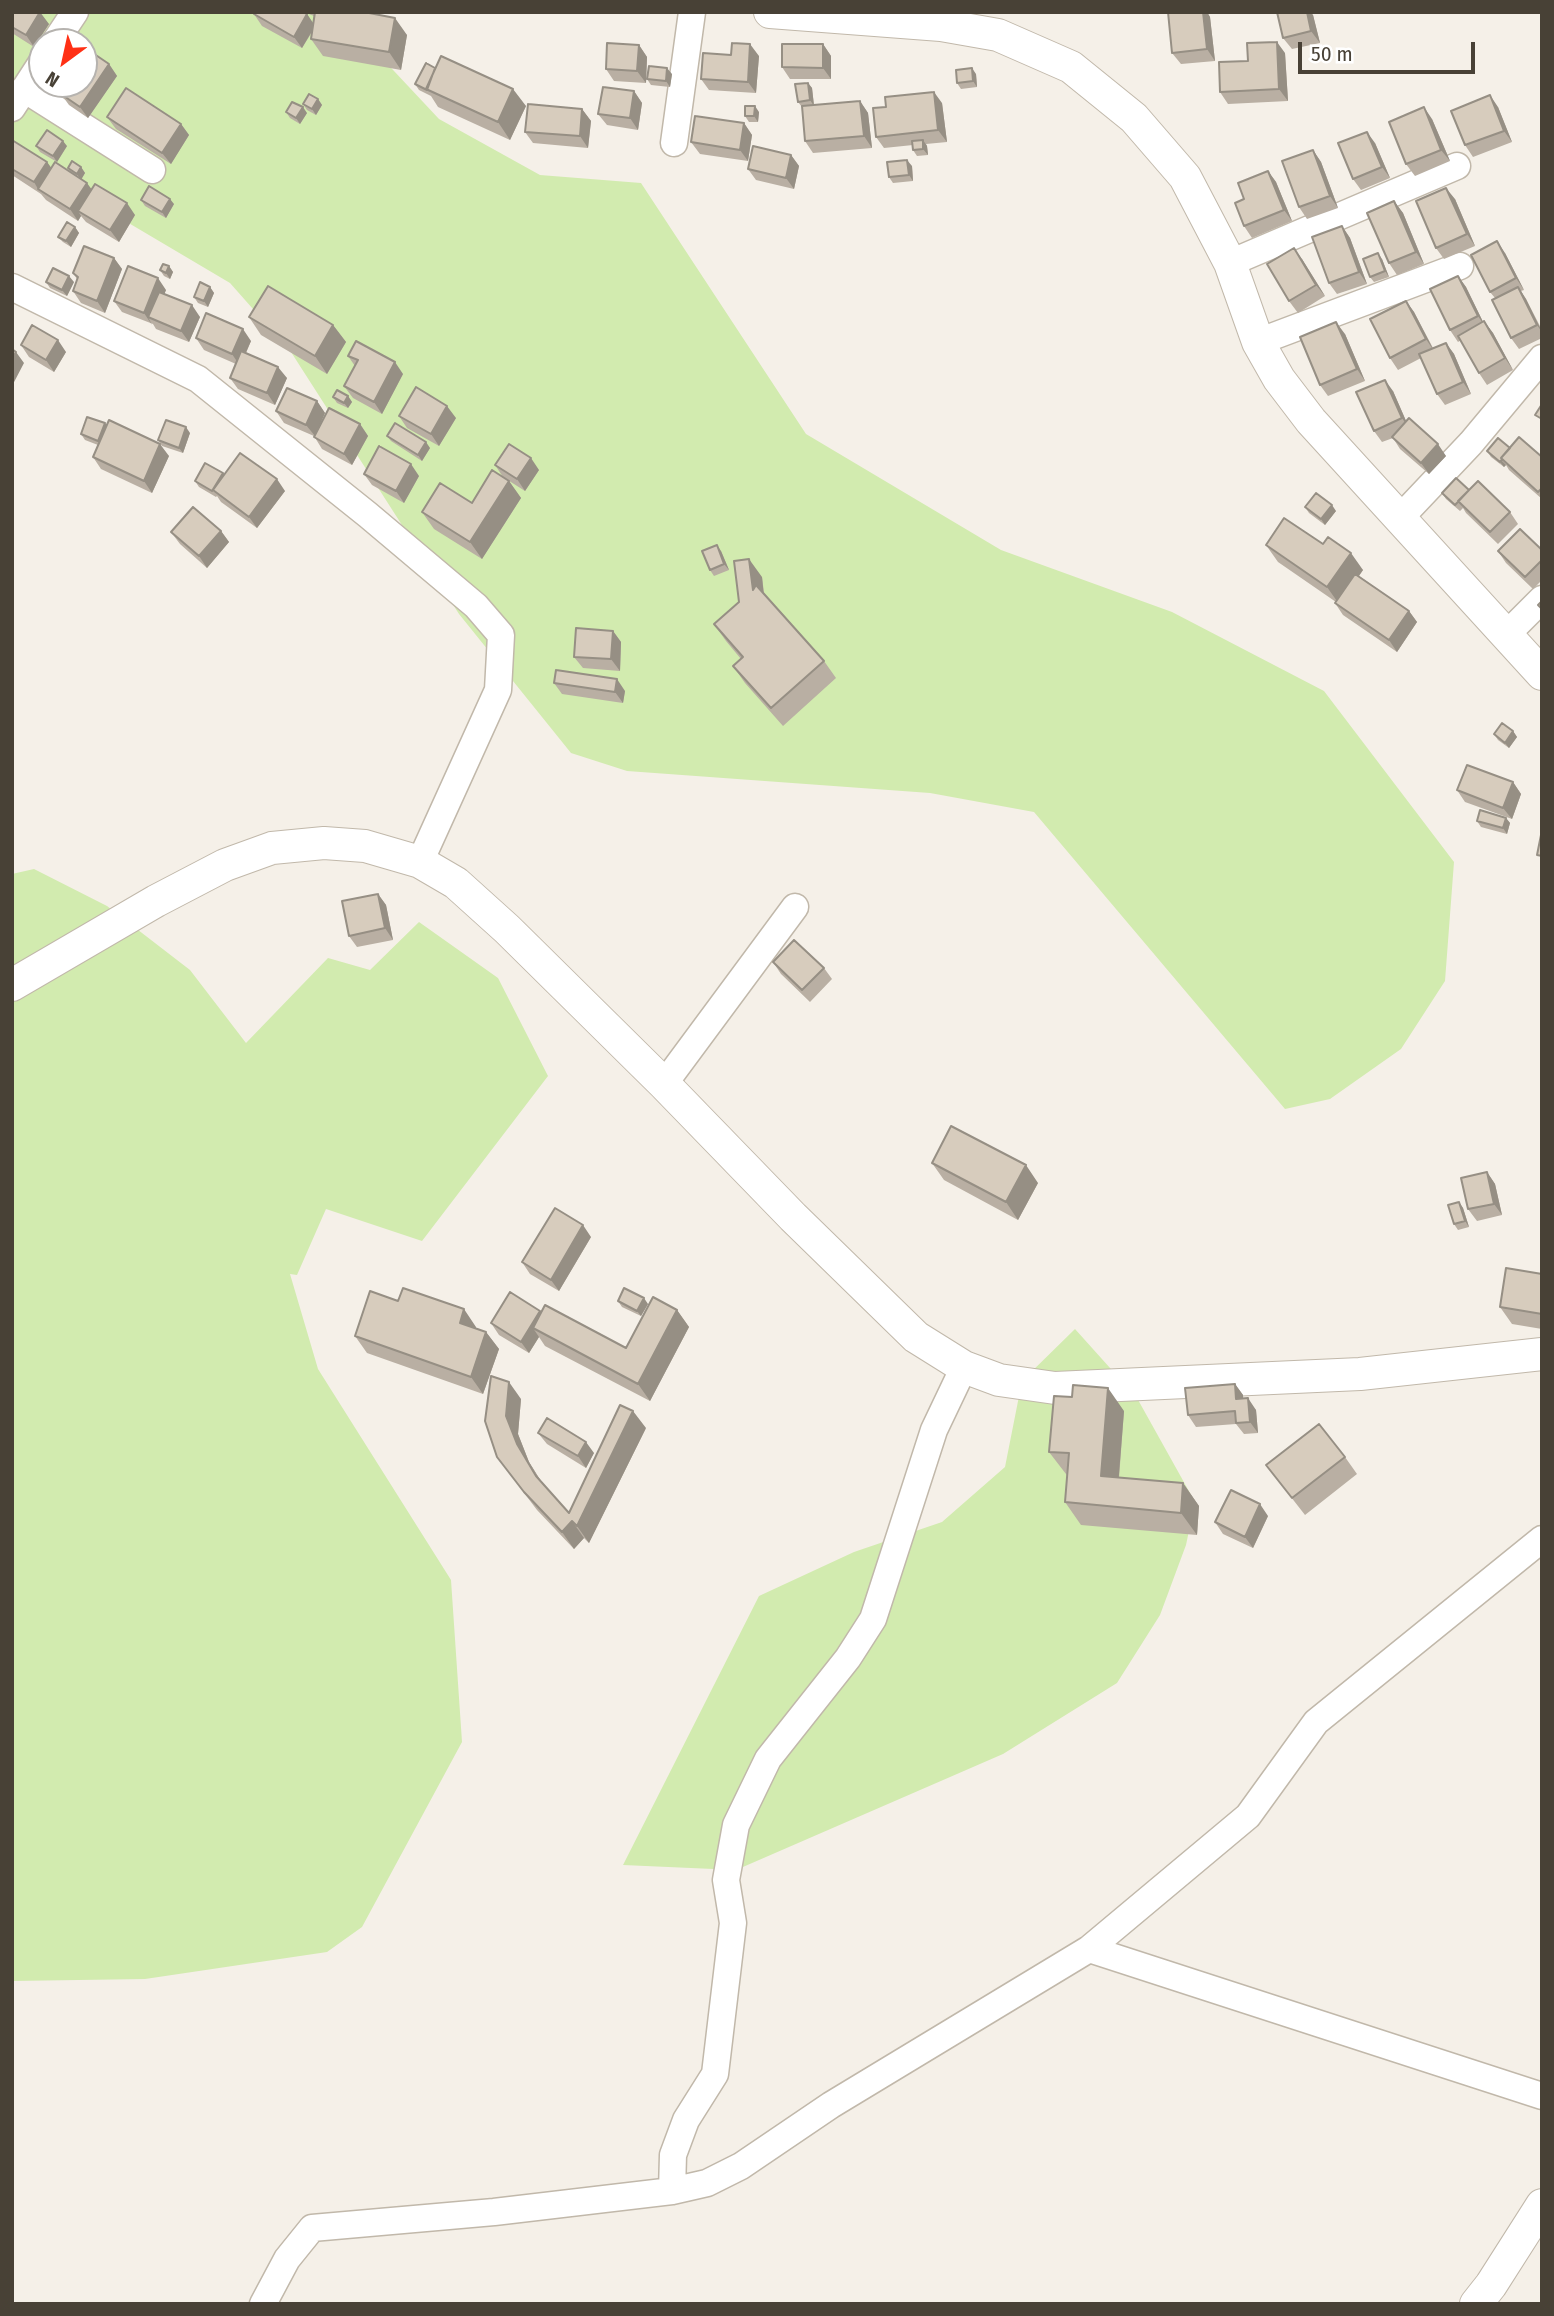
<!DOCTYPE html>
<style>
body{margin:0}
#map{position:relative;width:1554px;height:2316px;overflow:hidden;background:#f5f0e8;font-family:"Fira Sans Condensed",sans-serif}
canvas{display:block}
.frame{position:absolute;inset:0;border:14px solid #484136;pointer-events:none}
.north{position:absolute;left:28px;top:28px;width:70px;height:70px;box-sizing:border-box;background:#fff;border:2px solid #b6b3af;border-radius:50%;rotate:213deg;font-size:19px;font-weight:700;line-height:28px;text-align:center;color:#484136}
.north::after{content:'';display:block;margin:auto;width:24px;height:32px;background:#ff3015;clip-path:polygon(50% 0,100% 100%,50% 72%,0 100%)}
.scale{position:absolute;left:1298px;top:42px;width:177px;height:32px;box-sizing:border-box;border:4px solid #484136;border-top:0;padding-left:9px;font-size:21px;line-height:24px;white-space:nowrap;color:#484136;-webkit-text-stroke:5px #fff;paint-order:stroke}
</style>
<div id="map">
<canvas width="1554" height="2316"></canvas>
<div class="frame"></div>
<div class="north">N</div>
<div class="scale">50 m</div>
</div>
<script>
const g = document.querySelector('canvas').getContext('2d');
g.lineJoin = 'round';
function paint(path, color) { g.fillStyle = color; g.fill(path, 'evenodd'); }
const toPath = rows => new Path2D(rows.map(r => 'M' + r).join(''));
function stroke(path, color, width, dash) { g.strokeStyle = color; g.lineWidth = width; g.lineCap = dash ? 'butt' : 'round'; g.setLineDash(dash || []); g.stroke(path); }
paint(toPath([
 [12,12,320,12,349,23,439,119,540,175,641,183,806,434,1001,550,1172,612,1324,691,1454,862,1445,981,1401,1049,1330,1099,1285,1109,1034,812,930,793,627,771,571,753,459,614,291,352,230,283,12,154],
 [42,42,84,42,84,84,42,84],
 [34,869,107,906,190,970,246,1043,328,958,370,970,419,922,498,978,548,1076,422,1241,326,1209,297,1275,290,1274,318,1369,451,1580,462,1742,362,1927,327,1952,145,1979,12,1981,12,874],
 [1075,1329,1137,1398,1195,1502,1186,1545,1160,1615,1117,1683,1003,1754,736,1870,623,1865,759,1596,854,1552,942,1522,1005,1467,1022,1381]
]), '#d2ebaf');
const minor = toPath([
 [55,42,75,12],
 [24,89,152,170],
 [12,108,42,62],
 [674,143,692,12],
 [1230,263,1457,166],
 [12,287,198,379,368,515,476,606,501,635,498,690,420,862],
 [1258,342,1460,266],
 [1400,518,1471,443,1542,358],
 [1506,635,1542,599],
 [664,1084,795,907],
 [1089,1949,1542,2096],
 [672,2191,673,2155,686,2120,715,2074,733,1923,726,1880,736,1825,768,1759,848,1658,873,1619,934,1430,964,1367],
 [263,2304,287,2259,312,2228,494,2212,672,2191,707,2183,741,2166,831,2105,1089,1949,1248,1816,1316,1722,1542,1539]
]);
const tertiary = toPath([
 [770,12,941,25,998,35,1071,67,1134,118,1185,177,1230,263,1258,342,1279,379,1311,421,1542,674],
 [12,985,156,901,225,865,272,848,324,843,365,846,420,862,456,883,507,929,664,1084,793,1217,916,1337,964,1367,999,1380,1055,1388,1360,1374,1542,1354],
 [1476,2304,1491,2285,1542,2205]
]);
stroke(minor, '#c1b8aa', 29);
stroke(tertiary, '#c1b8aa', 34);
stroke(minor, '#fff', 26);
stroke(tertiary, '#fff', 32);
paint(toPath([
 [12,12,49,24,34,47,12,33],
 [304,12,364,12,407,35,401,70,323,56,311,39,312,32,302,48,262,26,254,14,307,14,313,23,314,16],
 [1168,12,1207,12,1210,17,1215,61,1181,64,1172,53],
 [1313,15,1320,43,1292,49,1283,38],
 [823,44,831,56,831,79,790,79,782,67],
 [639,45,647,57,646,83,614,81,606,69],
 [1285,53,1288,101,1228,104,1220,92,1248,61],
 [731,55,759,56,756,93,709,90,701,79],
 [109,64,117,76,88,118,69,105,61,94,67,84,84,84],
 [435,68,526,106,510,140,438,107,431,96,419,90,415,84],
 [672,74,670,87,651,85,647,79],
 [976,74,977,87,961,89,957,83],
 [808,83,812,88,814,105,860,101,868,113,872,148,813,153,805,141,802,107,798,102],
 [634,91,642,103,638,130,607,125,598,114],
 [318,99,322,105,316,115,307,110,303,104],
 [942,103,947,142,926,144,927,146,928,155,917,156,913,150,913,145,884,148,876,137,886,107],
 [1498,107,1512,142,1473,157,1465,145],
 [582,109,591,121,588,148,533,143,525,132],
 [286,112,307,113,300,124,290,118],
 [759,112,758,122,749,122,745,116],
 [107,117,181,124,189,135,171,164,116,129],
 [1432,119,1450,161,1415,176,1406,164],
 [744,123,752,135,748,161,700,154,691,142],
 [12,140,47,162,51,168,70,172,68,168,81,167,85,173,81,179,91,189,135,215,119,242,86,222,81,216,78,221,46,200,41,194,12,175],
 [1375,143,1390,178,1361,190,1353,179],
 [36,146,67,146,57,162,40,152],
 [1313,150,1321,162,1338,208,1307,219,1299,207],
 [791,155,799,166,794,189,756,180,748,169],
 [912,166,913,181,893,183,889,177],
 [1268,171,1276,182,1292,221,1252,238,1244,226,1244,199],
 [1455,199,1475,246,1444,259,1436,248],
 [141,200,174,204,166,218,145,206],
 [1394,201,1403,213,1424,264,1397,275,1389,263],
 [1342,226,1350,238,1367,284,1337,294,1329,283],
 [75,227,79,233,71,247,63,242,58,237],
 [1505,253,1524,290,1521,291,1526,299,1542,330,1542,338,1519,349,1511,338,1495,298,1490,292],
 [114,258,122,269,105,313,81,303,73,291,77,279,73,273],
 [1302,259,1325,296,1298,313,1289,301],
 [1382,259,1389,277,1374,282,1370,277],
 [169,266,173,272,170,279,164,276,160,270],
 [1458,276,1466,287,1483,322,1484,321,1493,333,1513,370,1487,385,1479,373,1461,340,1458,342,1450,330],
 [46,282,74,282,67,296,50,288],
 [210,287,214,293,208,307,198,303,194,297],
 [166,290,164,294,200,317,189,342,156,329,153,324,122,312,114,301],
 [1406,301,1414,312,1433,348,1446,343,1454,354,1471,394,1445,405,1437,394,1421,358,1398,370,1390,358],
 [249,317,333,325,346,342,327,374,261,335],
 [1345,334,1365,381,1328,396,1320,385],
 [196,338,251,341,246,353,287,378,275,405,238,389,230,378,236,364,204,350],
 [21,345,66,352,54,372,29,357],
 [348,356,403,374,382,414,353,398,344,386,355,366],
 [1393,391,1406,421,1446,456,1429,474,1400,449,1393,438,1382,442,1374,431],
 [348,396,352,402,348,408,337,403,333,397],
 [317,401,325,413,319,427,360,424,368,436,352,465,322,449,314,436,284,423,276,411],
 [399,416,456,418,439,446,407,428],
 [105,423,107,426,169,456,152,493,101,469,93,457,98,445,85,440,81,434],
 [190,433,183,453,162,446,158,440],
 [387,436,430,448,422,461,391,441],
 [1510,448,1542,457,1542,499,1509,470,1506,465,1504,467,1491,457,1487,451],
 [495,465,539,470,525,491,503,477],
 [223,473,224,475,285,491,257,528,221,502,217,496,216,497,199,487,195,481],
 [364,474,419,476,404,503,372,485],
 [509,481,521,498,482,559,434,529,422,512,472,503],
 [1469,490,1510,512,1518,524,1498,544,1466,513,1463,508,1460,511,1446,499,1442,493],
 [1305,507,1336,511,1325,525,1309,513],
 [221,531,229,542,207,568,180,544,171,532],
 [1323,544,1363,570,1359,576,1409,611,1417,622,1397,652,1343,615,1335,603,1336,602,1278,562,1266,545],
 [1542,550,1542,580,1533,589,1506,563,1498,551],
 [721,551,729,570,714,576,710,570],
 [762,577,764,593,824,661,836,678,783,726,745,683,733,666,741,659,726,641,714,624,739,602],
 [613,631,621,642,620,671,583,668,574,657],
 [554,683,625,691,623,703,562,694],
 [1513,731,1517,737,1509,748,1498,740,1494,734],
 [1513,782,1521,794,1512,819,1465,802,1457,790],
 [1506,818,1510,823,1507,834,1481,827,1477,821],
 [378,894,386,905,393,940,357,947,349,936],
 [773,962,824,968,832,979,810,1002,781,974],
 [932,1163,1038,1183,1018,1220,944,1180],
 [1487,1172,1495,1184,1502,1215,1477,1221,1468,1209],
 [1459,1202,1463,1208,1469,1227,1458,1230,1454,1224],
 [591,1237,559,1291,530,1274,522,1262],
 [1542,1274,1542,1329,1512,1324,1500,1307],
 [618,1301,648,1304,641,1316,622,1307],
 [677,1310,689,1327,650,1401,545,1346,539,1337,529,1353,499,1335,491,1323,541,1313,626,1348],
 [476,1327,476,1328,486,1332,499,1349,483,1394,367,1353,355,1336],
 [1235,1384,1243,1395,1243,1399,1256,1410,1258,1433,1244,1434,1236,1424,1196,1427,1188,1415],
 [521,1399,518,1434,529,1462,541,1481,569,1513,646,1428,589,1543,584,1538,574,1549,537,1510,497,1457],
 [1124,1411,1119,1478,1183,1483,1199,1506,1197,1535,1081,1525,1065,1502,1067,1475,1066,1474,1049,1452],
 [538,1433,594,1453,586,1468,547,1444],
 [1345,1457,1357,1474,1305,1515,1266,1465],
 [1268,1516,1253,1548,1223,1534,1215,1522]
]), '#b9afa3');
paint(toPath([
 [40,12,49,24,34,47,26,35],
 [1203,12,1207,12,1210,17,1215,61,1207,49],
 [1307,12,1311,12,1313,15,1320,43,1311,31],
 [307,14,315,26,302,48,294,37],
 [395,18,407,35,401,70,389,52],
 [1277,42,1285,53,1288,101,1279,89],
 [750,44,759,56,756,93,748,82],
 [823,44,831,56,831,79,823,68],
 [639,45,647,57,646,83,637,71],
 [109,64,117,76,88,118,80,107],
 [667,68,672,74,670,87,666,81],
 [972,68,976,74,977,87,973,81],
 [808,83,812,88,814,106,810,100],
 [513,89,526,106,510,140,498,122],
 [634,91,642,103,638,130,630,118],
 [934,92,942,103,947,142,938,130],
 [1490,95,1498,107,1512,142,1504,131],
 [318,99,322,105,316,115,312,109],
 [860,101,868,113,872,148,864,136],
 [755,106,759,112,758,122,754,116],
 [303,107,307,113,300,124,296,118],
 [1424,107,1432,119,1450,161,1441,150],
 [582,109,591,121,588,148,580,136],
 [744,123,752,135,748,161,740,150],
 [181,124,189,135,171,164,162,153],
 [1367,132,1375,143,1390,178,1382,167],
 [923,140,927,146,928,155,923,149],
 [63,141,67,146,57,162,53,156],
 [1313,150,1321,162,1338,208,1330,196],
 [791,155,799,166,794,189,786,178],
 [907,160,912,166,913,181,909,175],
 [47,162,55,173,38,189,34,182],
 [81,167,85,173,81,180,77,174],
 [1268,171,1276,182,1292,221,1284,210],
 [87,183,95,194,78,211,81,216,78,221,70,209],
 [1446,188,1455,199,1475,246,1467,234],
 [170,199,174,204,166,218,162,212],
 [1394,201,1403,213,1424,264,1416,252],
 [127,203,135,215,119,242,110,230],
 [1342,226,1350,238,1367,284,1359,272],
 [75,227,79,233,71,247,66,241],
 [1497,241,1505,253,1524,290,1516,278],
 [1294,248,1302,259,1325,296,1316,285],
 [1378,253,1382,259,1389,277,1385,271],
 [114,258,122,269,105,313,97,301],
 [169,266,173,272,170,279,166,273],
 [69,276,74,282,67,296,62,290],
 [1458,276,1466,287,1486,328,1478,316],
 [158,278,166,290,154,320,148,317,152,325,144,313],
 [210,287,214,293,208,307,204,301],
 [1518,287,1526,299,1542,332,1537,325],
 [1406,301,1414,312,1434,351,1426,339],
 [192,305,200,317,189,342,181,331],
 [1484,321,1493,333,1513,370,1505,358],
 [1336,322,1345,334,1365,381,1357,369],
 [333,325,346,342,327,374,315,356],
 [243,329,251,341,240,366,232,354],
 [58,340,66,352,54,372,46,360],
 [1446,343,1454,354,1471,394,1463,382],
 [16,352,24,363,12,386,12,359],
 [395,362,403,374,382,414,374,402],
 [278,367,287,378,275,405,267,393],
 [1385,380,1393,391,1410,430,1402,418],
 [348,396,352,402,348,408,344,403],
 [317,401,325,413,315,436,306,425],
 [447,406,456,418,439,446,431,434],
 [105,423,109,429,102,447,98,441],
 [360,424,368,436,352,465,344,454],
 [186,427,190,433,183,453,179,448],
 [426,442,430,448,422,461,418,455],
 [160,444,169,456,152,493,144,481],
 [1438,444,1446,456,1429,474,1421,463],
 [531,458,539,470,525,491,517,479],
 [1501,460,1506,465,1504,467,1500,462],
 [411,464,419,476,404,503,396,491],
 [277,479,285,491,257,528,249,517],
 [509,481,521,498,482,559,470,542],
 [1332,505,1336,511,1325,525,1321,519],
 [221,531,229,542,207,568,199,556],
 [717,545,721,551,729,570,724,564],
 [1351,553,1363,570,1339,604,1327,587],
 [749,559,762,577,765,607,753,590],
 [1409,611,1417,622,1397,652,1389,640],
 [613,631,621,642,620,671,611,659],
 [617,679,625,691,623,703,615,692],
 [1513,731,1517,737,1509,748,1505,743],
 [1513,782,1521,794,1512,819,1503,808],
 [1506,818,1510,823,1507,834,1503,828],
 [378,894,386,905,393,940,385,928],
 [1026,1165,1038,1183,1018,1220,1006,1202],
 [1487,1172,1495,1184,1502,1215,1494,1204],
 [1459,1202,1463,1208,1469,1227,1465,1221],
 [583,1225,591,1237,559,1291,551,1280],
 [644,1298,648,1304,641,1316,637,1311],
 [464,1309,476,1327,472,1340,460,1323],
 [677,1310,689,1327,650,1401,638,1384],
 [540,1311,548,1323,533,1328,539,1337,529,1353,521,1342],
 [486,1332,499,1349,483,1394,471,1377],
 [509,1382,521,1399,518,1434,529,1462,548,1493,517,1444,506,1416],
 [1235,1384,1243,1395,1244,1411,1236,1399],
 [1108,1388,1124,1411,1117,1499,1101,1476],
 [1248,1398,1256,1410,1258,1433,1250,1422],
 [633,1411,646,1428,589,1543,577,1526],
 [586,1442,594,1453,586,1468,578,1456],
 [1183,1483,1199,1506,1197,1535,1181,1513],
 [1260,1504,1268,1516,1253,1548,1245,1537],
 [572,1521,584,1538,574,1549,562,1532]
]), '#968f84');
const building = toPath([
 [12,12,40,12,26,35,12,27,12,12],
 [255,12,303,12,307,14,294,37,254,14,255,12],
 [315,12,364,12,395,18,389,52,311,39,315,12],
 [1168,12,1203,12,1207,49,1172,53,1168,12],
 [1277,12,1307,12,1311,31,1283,38,1277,12],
 [70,37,77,42,66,42,70,37],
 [1277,42,1279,89,1220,92,1219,62,1248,61,1247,43,1277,42],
 [607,43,639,45,637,71,606,69,607,43],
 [732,43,750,44,748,82,701,79,703,53,731,55,732,43],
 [782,44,823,44,823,68,782,67,782,44],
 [84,47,109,64,80,107,61,94,67,84,84,84,84,47],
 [441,56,513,89,498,122,426,89,441,56],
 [426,63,435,68,427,90,415,84,426,63],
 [649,66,667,68,666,81,647,79,649,66],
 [972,68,973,81,957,83,956,70,972,68],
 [808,83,810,100,798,102,795,84,808,83],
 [603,87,634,91,630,118,598,114,603,87],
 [126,88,181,124,162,153,107,117,126,88],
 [934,92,938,130,876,137,873,108,886,107,885,97,934,92],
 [309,94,318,99,312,109,303,104,309,94],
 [1490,95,1504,131,1465,145,1451,111,1490,95],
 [860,101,864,136,805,141,802,106,860,101],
 [292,102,303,107,296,118,286,112,292,102],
 [528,104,582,109,580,136,525,132,528,104],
 [745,106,755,106,754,116,745,116,745,106],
 [1424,107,1441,150,1406,164,1389,122,1424,107],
 [695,116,744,123,740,150,691,142,695,116],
 [47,130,63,141,53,156,36,146,47,130],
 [1367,132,1382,167,1353,179,1338,143,1367,132],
 [12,140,47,162,34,182,12,169,12,140],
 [923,140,923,149,913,150,912,141,923,140],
 [753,146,791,155,786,178,748,169,753,146],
 [1313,150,1330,196,1299,207,1282,161,1313,150],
 [907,160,909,175,889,177,887,162,907,160],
 [72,161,81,167,77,174,68,168,72,161],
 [55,162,87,183,70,209,38,189,55,162],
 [1268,171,1284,210,1244,226,1235,203,1244,199,1238,183,1268,171],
 [95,184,127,203,110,230,78,211,95,184],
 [149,186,170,199,162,212,141,200,149,186],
 [1446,188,1467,234,1436,248,1416,201,1446,188],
 [1394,201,1416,252,1389,263,1367,213,1394,201],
 [67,222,75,227,66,241,58,237,67,222],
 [1342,226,1359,272,1329,283,1312,237,1342,226],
 [1497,241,1516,278,1490,292,1471,255,1497,241],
 [84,246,114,258,97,301,73,291,78,277,73,273,84,246],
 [1294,248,1316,285,1289,301,1267,264,1294,248],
 [1378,253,1385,271,1370,277,1363,259,1378,253],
 [163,264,169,266,166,273,160,270,163,264],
 [128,266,158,278,144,313,114,301,128,266],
 [53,268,69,276,62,290,46,282,53,268],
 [1458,276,1478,316,1450,330,1430,289,1458,276],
 [200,282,210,287,204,301,194,297,200,282],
 [268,286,333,325,315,356,249,317,268,286],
 [1518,287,1537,325,1511,338,1492,300,1518,287],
 [159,292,192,305,181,331,148,317,159,292],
 [1406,301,1426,339,1390,358,1370,319,1406,301],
 [206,313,243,329,232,354,196,338,206,313],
 [1484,321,1505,358,1479,373,1458,336,1484,321],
 [1336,322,1357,369,1320,385,1300,337,1336,322],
 [32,325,58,340,46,360,21,345,32,325],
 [356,341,395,362,374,402,344,386,358,360,348,356,356,341],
 [1446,343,1463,382,1437,394,1419,354,1446,343],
 [12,349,16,352,12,359,12,349],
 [241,351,278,367,267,393,230,378,241,351],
 [1385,380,1402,418,1374,431,1356,392,1385,380],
 [416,387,447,406,431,434,399,416,416,387],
 [287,388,317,401,306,425,276,411,287,388],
 [337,390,348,396,344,403,333,397,337,390],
 [1542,404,1542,419,1535,415,1542,404],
 [329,408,360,424,344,454,314,437,329,408],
 [87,417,105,423,98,441,81,434,87,417],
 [1409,418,1438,444,1421,463,1392,437,1409,418],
 [109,420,160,444,144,481,93,457,109,420],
 [166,420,186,427,179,448,158,440,166,420],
 [395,423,426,442,418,455,387,436,395,423],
 [1519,437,1542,457,1542,488,1538,492,1501,458,1519,437],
 [1498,438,1510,448,1501,458,1502,459,1500,462,1487,451,1498,438],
 [509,444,531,458,517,479,495,465,509,444],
 [379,446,411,464,396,491,364,474,379,446],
 [240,453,277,479,249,517,213,490,240,453],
 [205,463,223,473,212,491,195,481,205,463],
 [492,470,509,481,470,542,422,512,440,483,472,503,492,470],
 [1456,478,1469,490,1455,505,1442,493,1456,478],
 [1478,481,1510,512,1490,532,1458,501,1478,481],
 [1316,493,1332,505,1321,519,1305,507,1316,493],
 [193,507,221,531,199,556,171,532,193,507],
 [1284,518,1323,544,1328,537,1351,553,1327,587,1266,545,1284,518],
 [1520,529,1542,550,1542,560,1525,577,1498,551,1520,529],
 [717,545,724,564,710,570,702,551,717,545],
 [749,559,753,590,756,585,824,661,771,708,733,666,743,657,714,624,739,602,734,561,749,559],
 [1355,574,1409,611,1389,640,1335,603,1355,574],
 [1542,601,1542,609,1538,605,1542,601],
 [576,628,613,631,611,659,574,657,576,628],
 [556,670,617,679,615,692,554,683,556,670],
 [1502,723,1513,731,1505,743,1494,734,1502,723],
 [1467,765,1513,782,1503,808,1457,790,1467,765],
 [1480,810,1506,818,1503,828,1477,821,1480,810],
 [1542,830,1542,856,1537,855,1542,830],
 [378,894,385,928,349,936,342,901,378,894],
 [794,940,824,968,802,990,773,962,794,940],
 [951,1126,1026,1165,1006,1202,932,1163,951,1126],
 [1487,1172,1494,1204,1468,1209,1461,1178,1487,1172],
 [1459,1202,1465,1221,1454,1224,1448,1205,1459,1202],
 [555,1208,583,1225,551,1280,522,1262,555,1208],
 [1506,1268,1542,1274,1542,1314,1500,1307,1506,1268],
 [403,1288,464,1309,460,1323,486,1332,471,1377,355,1336,370,1291,398,1301,403,1288],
 [624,1288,644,1298,637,1311,618,1301,624,1288],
 [510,1292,540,1311,521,1342,491,1323,510,1292],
 [653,1297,677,1310,638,1384,533,1328,545,1305,626,1348,653,1297],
 [491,1376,509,1382,506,1416,517,1444,536,1476,569,1513,620,1405,633,1411,577,1526,572,1521,562,1532,524,1492,497,1457,485,1421,491,1376],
 [1235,1384,1236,1399,1248,1398,1250,1422,1236,1423,1235,1411,1188,1415,1185,1388,1235,1384],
 [1073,1385,1108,1388,1101,1476,1183,1483,1181,1513,1065,1502,1069,1453,1049,1452,1054,1396,1072,1397,1073,1385],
 [547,1418,586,1442,578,1456,538,1433,547,1418],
 [1319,1424,1345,1457,1292,1498,1266,1465,1319,1424],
 [1231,1490,1260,1504,1245,1537,1215,1522,1231,1490]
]);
paint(building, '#d7ccbd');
stroke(building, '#968f84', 2);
</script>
